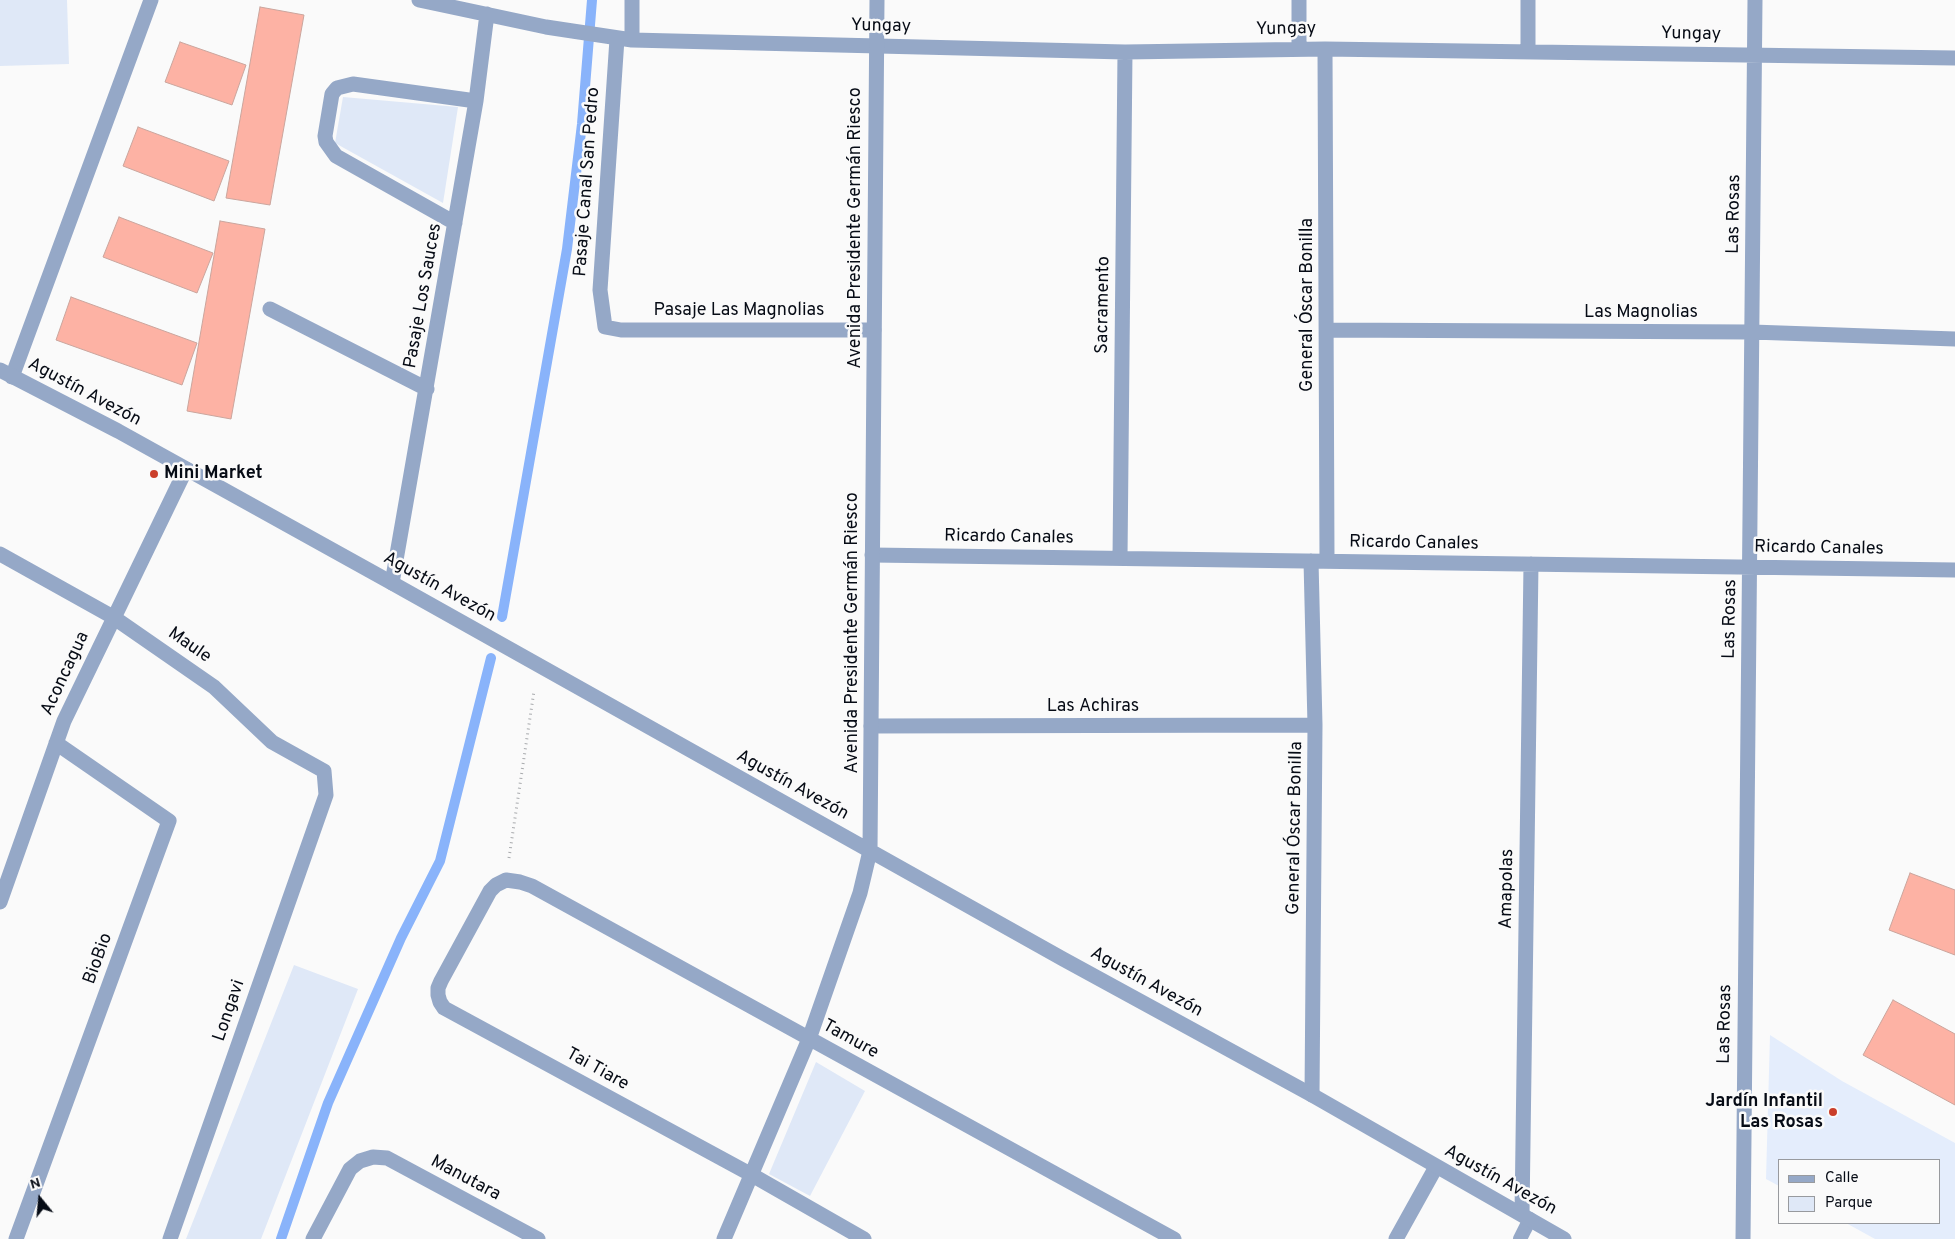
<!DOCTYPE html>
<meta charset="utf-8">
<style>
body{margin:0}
#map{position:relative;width:1955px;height:1239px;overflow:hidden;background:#fafafa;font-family:Overpass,sans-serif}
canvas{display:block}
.legend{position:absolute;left:1778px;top:1159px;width:162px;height:65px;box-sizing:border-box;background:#fafafa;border:1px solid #989a9e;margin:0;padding:6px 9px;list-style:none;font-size:15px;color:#060b15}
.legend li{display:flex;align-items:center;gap:10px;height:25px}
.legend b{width:25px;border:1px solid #989a9e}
.north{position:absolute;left:15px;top:1174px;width:50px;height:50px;-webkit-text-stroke:4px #fafafa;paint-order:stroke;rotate:343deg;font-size:14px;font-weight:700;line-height:20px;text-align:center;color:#060b15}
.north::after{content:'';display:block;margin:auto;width:18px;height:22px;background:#060b15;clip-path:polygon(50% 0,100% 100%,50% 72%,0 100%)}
</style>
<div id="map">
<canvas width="1955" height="1239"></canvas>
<ul class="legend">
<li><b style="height:6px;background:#95a8c7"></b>Calle</li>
<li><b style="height:14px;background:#dfe8f7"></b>Parque</li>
</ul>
<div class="north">N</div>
</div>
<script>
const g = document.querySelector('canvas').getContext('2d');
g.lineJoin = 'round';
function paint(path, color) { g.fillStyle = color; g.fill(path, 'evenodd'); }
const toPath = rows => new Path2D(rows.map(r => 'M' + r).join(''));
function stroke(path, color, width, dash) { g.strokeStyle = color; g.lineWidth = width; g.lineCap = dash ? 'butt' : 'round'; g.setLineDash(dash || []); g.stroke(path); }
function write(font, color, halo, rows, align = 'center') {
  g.font = font + ' Overpass,sans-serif'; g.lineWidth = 5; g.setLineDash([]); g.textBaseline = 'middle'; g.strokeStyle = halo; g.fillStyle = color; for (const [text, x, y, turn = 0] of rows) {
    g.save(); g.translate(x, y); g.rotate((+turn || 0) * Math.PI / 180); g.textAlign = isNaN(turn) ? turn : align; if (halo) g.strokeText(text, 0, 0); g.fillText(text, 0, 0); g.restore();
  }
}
paint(toPath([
 [1770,1035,1842,1081,1955,1143,1955,1239,1875,1239,1846,1223,1939,1223,1939,1160,1779,1160,1779,1186,1766,1179]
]), '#e4edfc');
paint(toPath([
 [0,0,67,0,69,64,0,66],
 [343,97,458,107,443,203,335,143],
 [294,965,358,989,261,1239,186,1239],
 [816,1062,865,1091,810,1196,769,1174]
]), '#dfe8f7');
stroke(toPath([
 [502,617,567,249,582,124,592,0],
 [281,1239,328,1103,401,938,440,861,491,658]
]), '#89b3fa', 10);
const building = toPath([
 [260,7,304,15,270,205,226,198,260,7],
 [180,42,246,65,232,105,165,82,180,42],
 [138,127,229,161,214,201,123,166,138,127],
 [119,217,213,253,197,293,103,257,119,217],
 [220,221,265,229,231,419,187,411,220,221],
 [71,297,197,343,182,385,56,340,71,297],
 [1910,873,1955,890,1955,955,1889,930,1910,873],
 [1893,1000,1955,1034,1955,1105,1863,1055,1893,1000]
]);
paint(building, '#fdb2a4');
stroke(building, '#caa59d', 1);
stroke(toPath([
 [509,858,534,691]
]), '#a9abae', 3, [1, 4]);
stroke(toPath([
 [1520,1239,1530,1219]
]), '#95a8c7', 14);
stroke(toPath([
 [419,0,546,27,632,40,1125,52,1325,49,1955,58],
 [632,0,632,40],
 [1528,0,1528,52],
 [617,39,600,290,605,327,621,330,874,330],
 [1299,49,1299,0],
 [1325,49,1327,561],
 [455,223,336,156,326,142,325,136,332,94,337,88,353,84,476,101],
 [270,309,427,389],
 [1327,330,1752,332,1955,339],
 [12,377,151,0],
 [0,554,113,617,214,687,272,742,324,771,326,795,170,1239],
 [872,555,1955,570],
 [1120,558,1125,52],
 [1311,561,1315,725,1312,1095],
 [392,583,476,101,487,14],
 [871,726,1315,725],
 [0,902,64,721,186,469],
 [1522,1214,1531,564],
 [16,1239,169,821,56,743],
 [313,1239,350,1169,360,1161,373,1157,387,1158,538,1239],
 [724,1239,809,1039,860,893,870,851],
 [864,1239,752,1175,444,1008,440,1002,438,995,438,988,441,981,490,891,496,885,506,880,520,882,532,886,1174,1239],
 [1396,1239,1436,1167],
 [1743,1239,1755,0]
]), '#95a8c7', 15);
stroke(toPath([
 [0,370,118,431,392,583,1063,959,1312,1095,1564,1239],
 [870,851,877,0]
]), '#95a8c7', 15);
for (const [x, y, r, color] of [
 [154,474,5,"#ca3e2a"],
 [1833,1112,5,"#ca3e2a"]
]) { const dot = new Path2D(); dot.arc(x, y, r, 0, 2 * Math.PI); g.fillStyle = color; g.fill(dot); stroke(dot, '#fafafa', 2); }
write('18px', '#060b15', '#fafafa', [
 ["Yungay",881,27,1],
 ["Yungay",1286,30,-1],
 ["Yungay",1691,35,1],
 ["Pasaje Canal San Pedro",588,182,-86],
 ["Las Rosas",1735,214,-89],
 ["Avenida Presidente Germán Riesco",856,228,-90],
 ["Pasaje Los Sauces",424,296,-80],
 ["Sacramento",1104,305,-89],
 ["General Óscar Bonilla",1308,305,-90],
 ["Pasaje Las Magnolias",739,311],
 ["Las Magnolias",1641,313],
 ["Agustín Avezón",84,393,28],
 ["Ricardo Canales",1009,538,1],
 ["Ricardo Canales",1414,544,1],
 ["Ricardo Canales",1819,549,1],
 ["Agustín Avezón",439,588,29],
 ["Las Rosas",1731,619,-89],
 ["Avenida Presidente Germán Riesco",853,633,-90],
 ["Maule",189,646,35],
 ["Aconcagua",66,674,-65],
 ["Las Achiras",1093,707],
 ["Agustín Avezón",792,786,29],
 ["General Óscar Bonilla",1296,828,-89],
 ["Amapolas",1508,889,-89],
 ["BioBio",99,959,-70],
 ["Agustín Avezón",1146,983,29],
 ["Longavi",230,1011,-71],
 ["Las Rosas",1726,1024,-89],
 ["Tamure",850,1040,29],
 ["Tai Tiare",597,1070,29],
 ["Manutara",465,1179,28],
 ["Agustín Avezón",1500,1181,29]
]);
write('bold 18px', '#060b15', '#fafafa', [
 ["Mini Market",164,474],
 ["Jardín Infantil",1823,1102,"right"],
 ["Las Rosas",1823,1123,"right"]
], 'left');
</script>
